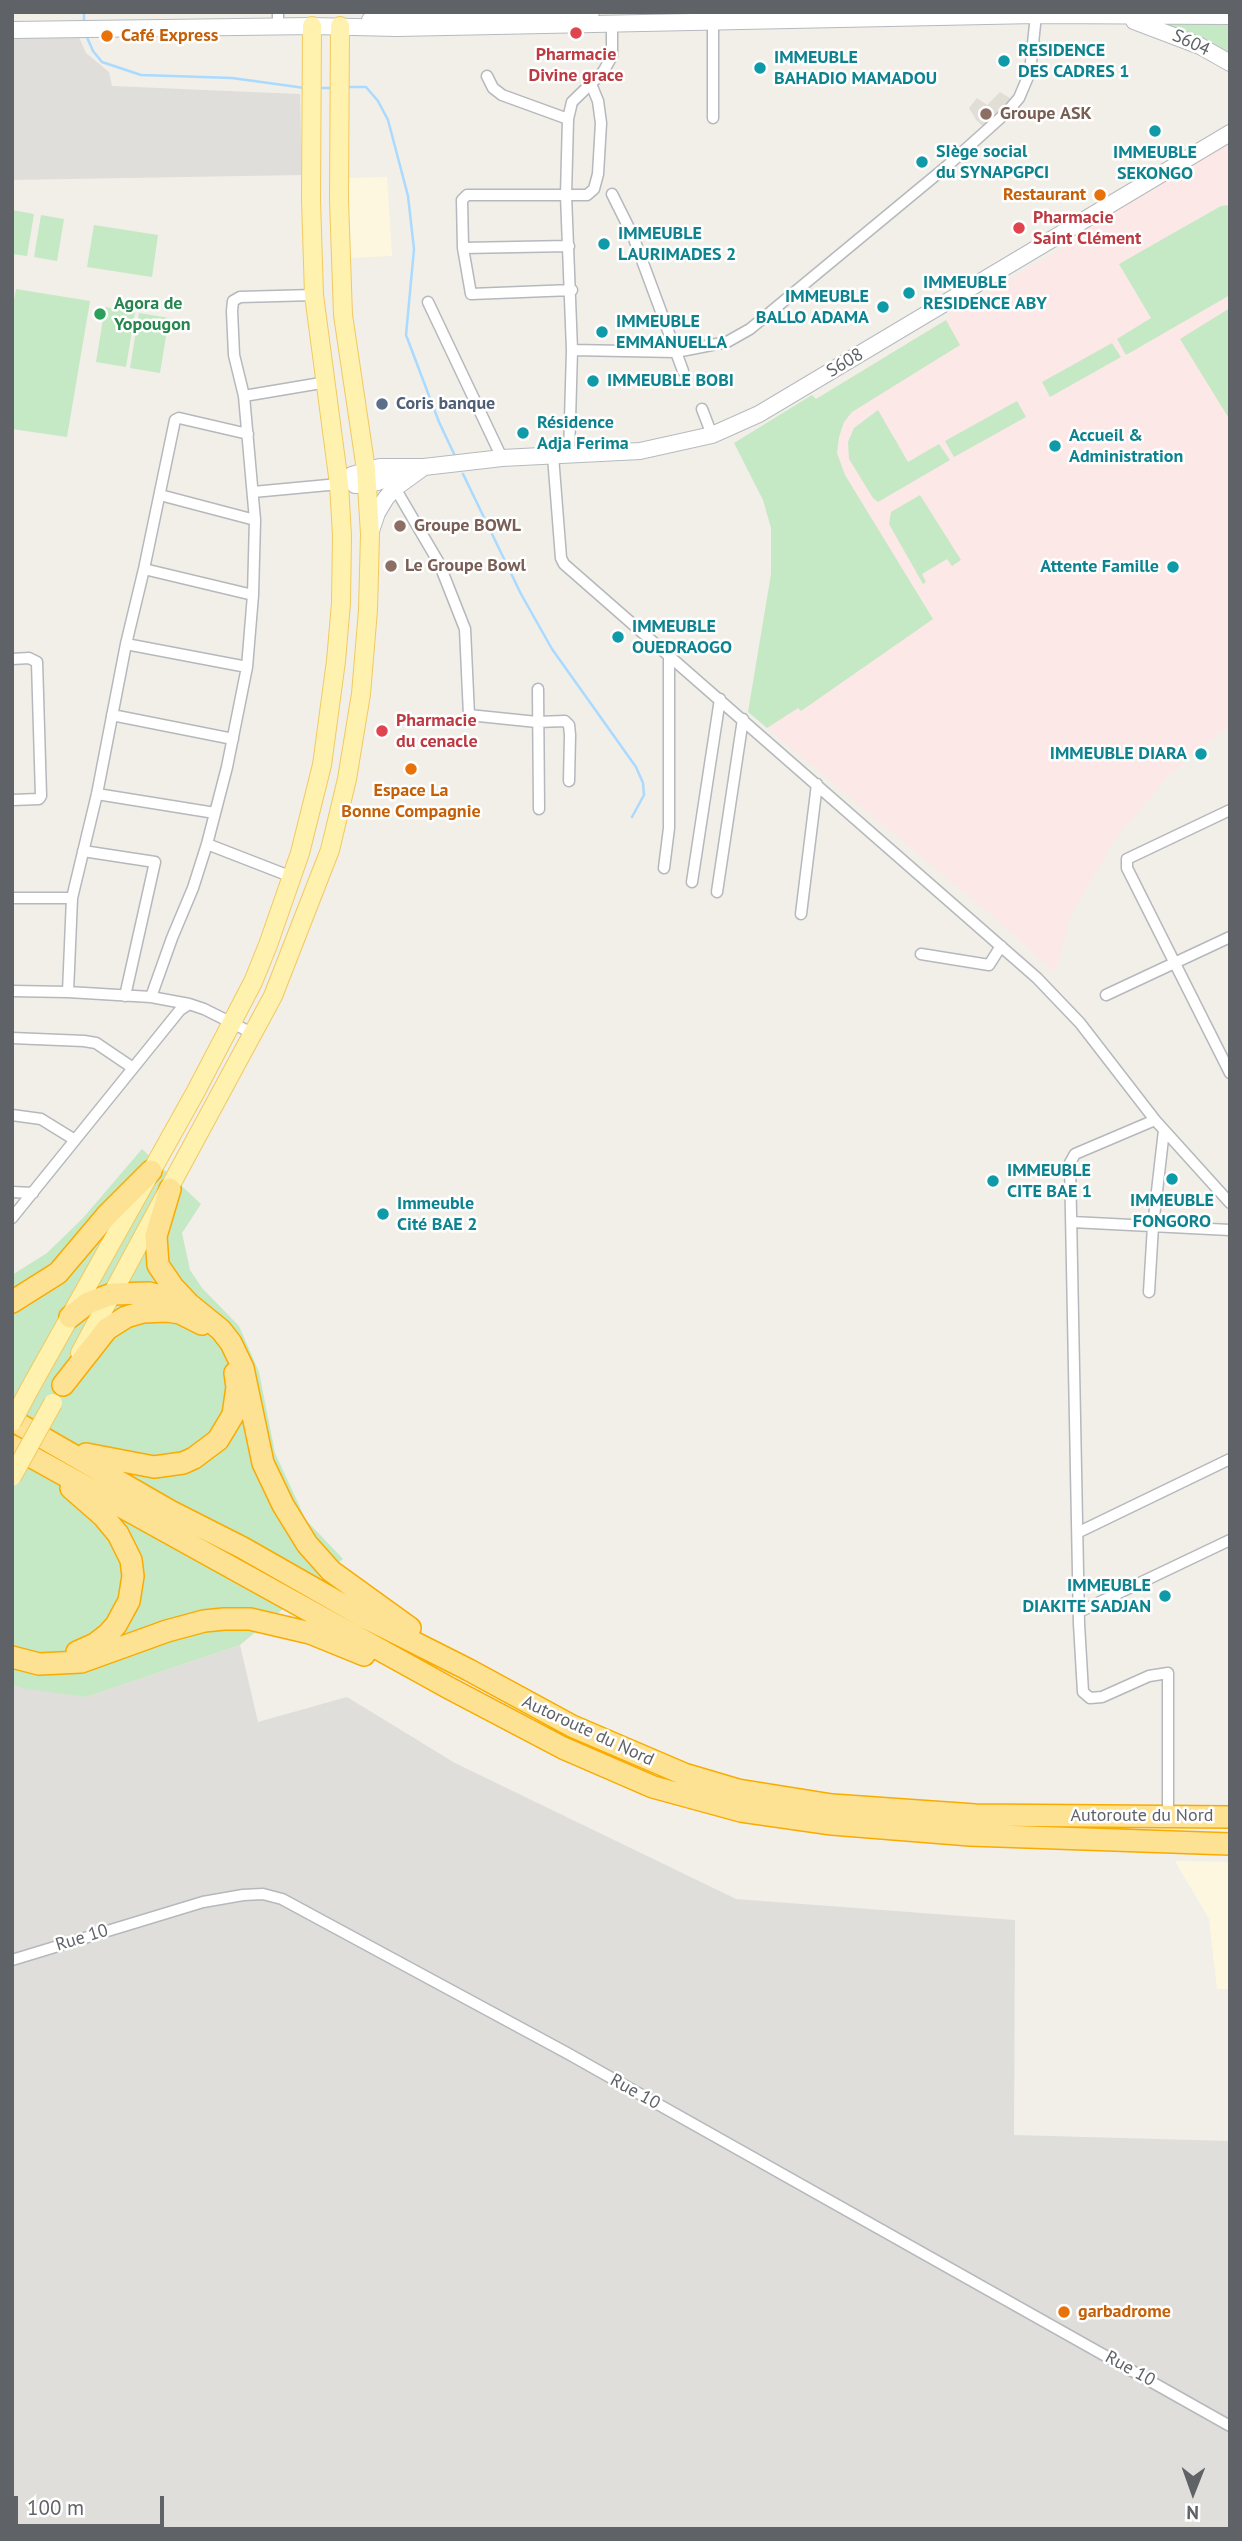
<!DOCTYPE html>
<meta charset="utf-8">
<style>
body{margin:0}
#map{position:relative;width:1242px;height:2541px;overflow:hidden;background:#f1efe8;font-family:"PT Sans",sans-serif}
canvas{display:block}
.frame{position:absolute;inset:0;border:14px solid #5f6368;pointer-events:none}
.north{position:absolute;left:1158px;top:2457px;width:70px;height:70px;-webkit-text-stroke:5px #fff;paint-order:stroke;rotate:181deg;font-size:19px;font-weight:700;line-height:28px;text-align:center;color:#5f6368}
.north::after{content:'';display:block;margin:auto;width:24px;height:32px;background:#5f6368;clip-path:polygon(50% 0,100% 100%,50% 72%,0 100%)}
.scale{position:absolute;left:14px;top:2496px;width:150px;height:32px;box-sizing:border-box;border:4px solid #5f6368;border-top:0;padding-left:9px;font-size:21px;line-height:24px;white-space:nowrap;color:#5f6368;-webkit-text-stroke:5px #fff;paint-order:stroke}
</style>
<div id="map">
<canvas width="1242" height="2541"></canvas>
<div class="frame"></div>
<div class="north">N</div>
<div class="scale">100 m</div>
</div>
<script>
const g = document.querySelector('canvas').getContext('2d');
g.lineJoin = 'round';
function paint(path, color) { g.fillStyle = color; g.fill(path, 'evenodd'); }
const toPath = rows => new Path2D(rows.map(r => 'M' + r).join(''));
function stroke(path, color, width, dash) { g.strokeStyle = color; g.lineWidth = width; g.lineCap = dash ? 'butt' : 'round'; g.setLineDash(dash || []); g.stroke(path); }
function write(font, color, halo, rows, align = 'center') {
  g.font = font + ' "PT Sans",sans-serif'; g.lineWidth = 5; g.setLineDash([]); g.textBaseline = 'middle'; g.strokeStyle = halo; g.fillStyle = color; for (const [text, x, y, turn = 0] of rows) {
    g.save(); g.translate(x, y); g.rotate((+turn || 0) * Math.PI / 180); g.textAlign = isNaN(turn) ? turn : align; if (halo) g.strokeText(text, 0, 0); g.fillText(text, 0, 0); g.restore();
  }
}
paint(toPath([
 [387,177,392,256,349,258,345,178],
 [1175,1861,1230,1862,1230,1989,1217,1989,1209,1919]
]), '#fef7e0');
paint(toPath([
 [79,37,86,53,109,72,112,86,300,94,302,175,12,180,12,38],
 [240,1645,258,1722,347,1697,455,1763,736,1899,1015,1920,1014,2135,1230,2141,1230,2529,12,2529,12,1685,86,1697]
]), '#e0deda');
paint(toPath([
 [1000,92,1013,100,986,129,976,120,969,108,977,98,987,105]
]), '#e1ded6');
paint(toPath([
 [1230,143,1230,725,1167,777,1113,842,1070,917,1055,972,995,918,748,712,771,574,771,528,763,500,734,443,812,395,816,399,950,317,949,314,971,300,980,294,982,296,1088,233,1086,229]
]), '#fce8e6');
paint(toPath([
 [1172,23,1230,23,1230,56,1168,26],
 [1230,205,1230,295,1126,355,1117,339,1151,318,1119,264,1221,206],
 [12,210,34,214,27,256,12,254],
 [41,215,64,219,57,261,34,257],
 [94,225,158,235,152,277,87,267],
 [16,289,90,301,67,437,12,429,12,311],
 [105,307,135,312,126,367,96,362],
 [1230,308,1230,420,1180,339],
 [139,313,169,318,160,373,130,368],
 [946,320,960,345,852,412,844,422,839,437,837,453,845,475,933,619,801,711,798,708,767,728,748,712,771,574,771,528,763,500,734,443,812,395,816,399],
 [1112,343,1121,357,1050,397,1042,382],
 [1017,401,1026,417,954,457,945,441],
 [878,410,908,462,939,444,950,460,878,502,873,498,849,459,848,442,854,428],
 [920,495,961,560,952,566,947,559,922,574,926,582,923,584,889,524,891,512],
 [142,1149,201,1204,182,1233,190,1270,202,1288,239,1326,259,1372,275,1453,306,1520,343,1559,240,1645,86,1697,27,1689,12,1685,12,1275,47,1253,83,1218]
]), '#c5e8c5');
stroke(toPath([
 [84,12,84,21],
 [86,35,93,51,102,62,141,75,232,78,305,88],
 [347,87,366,87,378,101,388,120,408,196,414,249,406,335,439,422,456,458],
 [319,88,333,88],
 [463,474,521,594,552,649,636,767,643,783,644,795,632,817]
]), '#aadaff', 2.5);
const street = toPath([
 [278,12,278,27],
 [487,76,493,88,502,95,568,119],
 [713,118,713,23],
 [612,194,633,236,683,371],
 [463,248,569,246],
 [572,290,471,294,463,248,462,200,467,195,587,195,594,189,598,174,601,123,598,101,591,84],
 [428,302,502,458],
 [572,350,676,352,727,342,750,329,947,166,1007,112,1019,98,1030,72,1036,15],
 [244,396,234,355,232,311,233,301,240,297,314,295],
 [702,409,712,435],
 [569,455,572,350,566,195,568,119,572,102,603,72,612,56,612,26],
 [553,456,561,558,564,564,1037,978,1080,1023,1155,1120,1230,1203],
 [395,488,439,563,465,629,469,715,537,722,565,721,569,725,570,735,569,781],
 [253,492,339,484],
 [160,495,255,520],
 [144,569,253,595],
 [126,644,247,667],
 [12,659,29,658,37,662,41,796,39,799,12,800],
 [538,689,539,809],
 [112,715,233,739],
 [97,794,215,813],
 [1230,810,1127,859,1127,868,1230,1073],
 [207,844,292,877],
 [83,851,155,862,125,996],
 [664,868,669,828,669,655],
 [692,882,720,699],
 [717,892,743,719],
 [12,898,72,898],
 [801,914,817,784],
 [921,954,989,965,1001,946],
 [12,991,68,992,151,997,189,1004],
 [68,992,72,898,97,794,126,644,144,569,175,420,179,418,248,434],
 [1106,995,1230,937],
 [151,997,172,938,193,888,207,844,227,767,247,667,253,595,255,520,244,396,327,382],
 [12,1038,84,1041,96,1043,133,1068],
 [12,1115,41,1119,75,1140],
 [1155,1120,1075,1154,1070,1163,1079,1624,1083,1692,1090,1698,1102,1697,1149,1676,1168,1673,1168,1815],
 [12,1192,33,1193],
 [12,1218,180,1010,189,1004,204,1009,254,1034],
 [1072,1222,1230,1230],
 [1149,1292,1153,1226,1164,1130],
 [1079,1532,1230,1459],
 [1081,1611,1230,1540],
 [12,1960,203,1902,243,1895,263,1894,282,1899,567,2053,1230,2426]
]);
const secondary = toPath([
 [370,20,397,16,429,14,591,12],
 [1134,21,1200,46,1230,63],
 [12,30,312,26,397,28,1036,15,1230,16],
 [339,484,352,475,380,467,424,467,502,458,640,451,712,435,759,414,1230,133],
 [355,485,378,482,408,472],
 [371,531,377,513,386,498,395,488,424,467]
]);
const primary = toPath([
 [80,1353,273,996,330,850,347,779,361,694,368,610,370,534,366,470,343,315,339,200,340,26],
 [29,1390,195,1093,253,982,268,945,300,853,322,765,336,661,341,603,342,536,339,484,314,295,311,200,312,26]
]);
const highway = toPath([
 [170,1189,156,1236,158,1265,173,1287,189,1304,221,1330,231,1343,243,1368,263,1463,283,1505,307,1544,331,1571,410,1628],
 [12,1302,58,1273,107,1215,151,1171],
 [70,1317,88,1303,112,1294,149,1293,187,1303],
 [63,1385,107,1329,126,1317,143,1312,167,1311,180,1313,202,1324],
 [12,1420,170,1511,243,1548,364,1617,469,1670,572,1726,684,1774,738,1790,832,1805,975,1815,1230,1817],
 [12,1446,449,1688,563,1748,653,1787,741,1811,832,1824,970,1835,1230,1844],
 [86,1454,154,1467,183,1463,194,1458,218,1440,233,1415,237,1387,235,1373],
 [71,1488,103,1516,118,1534,131,1560,133,1576,129,1601,116,1625,108,1634,95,1644,77,1652],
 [12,1657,39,1664,81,1662,167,1631,204,1621,224,1619,250,1619,310,1633,364,1655]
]);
stroke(street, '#b5b8bc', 13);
stroke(secondary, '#b6babf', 18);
stroke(primary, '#f2c960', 20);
stroke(highway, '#f9ab00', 24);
stroke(street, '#fff', 10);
stroke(secondary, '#fff', 16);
stroke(primary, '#fff2af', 18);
stroke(highway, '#fde293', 21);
const primaryBridge = toPath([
 [12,1422,29,1390],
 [12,1477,53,1403]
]);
stroke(primaryBridge, '#f2c960', 20, []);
stroke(primaryBridge, '#fff2af', 18);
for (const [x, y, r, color] of [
 [576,33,7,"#e0444e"],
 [107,36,7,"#e8710a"],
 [1004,61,7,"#0f9aa8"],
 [760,68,7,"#0f9aa8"],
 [986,114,7,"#8d6e63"],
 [1155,131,7,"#0f9aa8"],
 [922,162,7,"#0f9aa8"],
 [1100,195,7,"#e8710a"],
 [1019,228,7,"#e0444e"],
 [604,244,7,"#0f9aa8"],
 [909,293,7,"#0f9aa8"],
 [883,307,7,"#0f9aa8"],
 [100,314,7,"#2e9e5b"],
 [602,332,7,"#0f9aa8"],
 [593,381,7,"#0f9aa8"],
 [382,404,7,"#5c6f8a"],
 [523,433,7,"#0f9aa8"],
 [1055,446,7,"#0f9aa8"],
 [400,526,7,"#8d6e63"],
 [391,566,7,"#8d6e63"],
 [1173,567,7,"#0f9aa8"],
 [618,637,7,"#0f9aa8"],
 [382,731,7,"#e0444e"],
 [1201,754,7,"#0f9aa8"],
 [411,769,7,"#e8710a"],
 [1172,1179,7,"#0f9aa8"],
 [993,1181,7,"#0f9aa8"],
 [383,1214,7,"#0f9aa8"],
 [1165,1596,7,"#0f9aa8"],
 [1064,2312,7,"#e8710a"]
]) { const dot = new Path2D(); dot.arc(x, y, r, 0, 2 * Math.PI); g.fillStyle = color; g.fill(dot); stroke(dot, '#fff', 2.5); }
write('bold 18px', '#c56008', '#fff', [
 ["Café Express",121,36],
 ["Restaurant",1086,195,"right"],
 ["Espace La",411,791,"center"],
 ["Bonne Compagnie",411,812,"center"],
 ["garbadrome",1078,2312]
], 'left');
write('18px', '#5f6368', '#fff', [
 ["S604",1191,43,25],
 ["S608",845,363,-31],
 ["Autoroute du Nord",588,1731,25],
 ["Autoroute du Nord",1142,1816],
 ["Rue 10",82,1938,-17],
 ["Rue 10",635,2092,29],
 ["Rue 10",1130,2369,29]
]);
write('bold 18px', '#0d838f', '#fff', [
 ["RESIDENCE",1018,51],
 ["DES CADRES 1",1018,72],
 ["IMMEUBLE",774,58],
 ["BAHADIO MAMADOU",774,79],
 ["SIège social",936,152],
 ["du SYNAPGPCI",936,173],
 ["IMMEUBLE",1155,153,"center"],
 ["SEKONGO",1155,174,"center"],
 ["IMMEUBLE",618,234],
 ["LAURIMADES 2",618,255],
 ["IMMEUBLE",923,283],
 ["RESIDENCE ABY",923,304],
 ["IMMEUBLE",869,297,"right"],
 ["BALLO ADAMA",869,318,"right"],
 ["IMMEUBLE",616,322],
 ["EMMANUELLA",616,343],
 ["IMMEUBLE BOBI",607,381],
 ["Résidence",537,423],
 ["Adja Ferima",537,444],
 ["Accueil &",1069,436],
 ["Administration",1069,457],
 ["Attente Famille",1159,567,"right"],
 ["IMMEUBLE",632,627],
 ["OUEDRAOGO",632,648],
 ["IMMEUBLE DIARA",1187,754,"right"],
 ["IMMEUBLE",1007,1171],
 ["CITE BAE 1",1007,1192],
 ["IMMEUBLE",1172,1201,"center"],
 ["FONGORO",1172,1222,"center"],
 ["Immeuble",397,1204],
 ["Cité BAE 2",397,1225],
 ["IMMEUBLE",1151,1586,"right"],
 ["DIAKITE SADJAN",1151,1607,"right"]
], 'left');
write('bold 18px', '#be3a42', '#fff', [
 ["Pharmacie",576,55,"center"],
 ["Divine grace",576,76,"center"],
 ["Pharmacie",1033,218],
 ["Saint Clément",1033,239],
 ["Pharmacie",396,721],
 ["du cenacle",396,742]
], 'left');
write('bold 18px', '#785e54', '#fff', [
 ["Groupe ASK",1000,114],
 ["Groupe BOWL",414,526],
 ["Le Groupe Bowl",405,566]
], 'left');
write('bold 18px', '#27864d', '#fff', [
 ["Agora de",114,304],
 ["Yopougon",114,325]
], 'left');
write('bold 18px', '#4e5e75', '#fff', [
 ["Coris banque",396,404]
], 'left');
</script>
